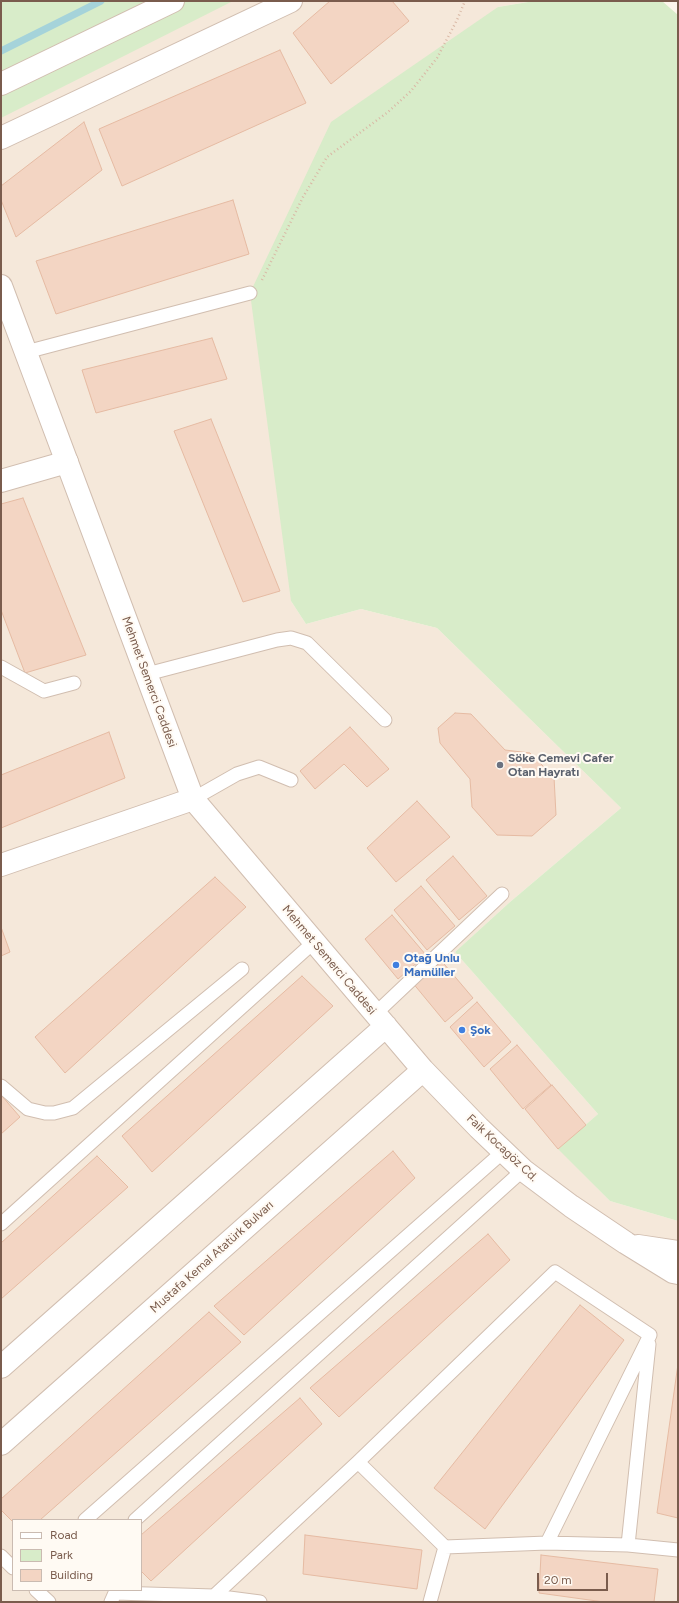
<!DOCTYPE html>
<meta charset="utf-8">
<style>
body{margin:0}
#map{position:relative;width:679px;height:1603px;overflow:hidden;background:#fdf6ec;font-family:Figtree,sans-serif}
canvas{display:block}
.frame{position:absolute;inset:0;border:2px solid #7a5c4d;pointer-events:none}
.legend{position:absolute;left:12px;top:1519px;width:130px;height:72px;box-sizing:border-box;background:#fffaf3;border:1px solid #cabbb1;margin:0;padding:5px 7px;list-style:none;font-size:12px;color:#7a5c4d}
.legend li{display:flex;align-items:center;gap:8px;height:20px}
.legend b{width:20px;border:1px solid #cabbb1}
.scale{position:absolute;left:537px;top:1573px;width:71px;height:18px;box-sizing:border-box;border:2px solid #7a5c4d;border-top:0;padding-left:5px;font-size:12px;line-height:14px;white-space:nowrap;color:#7a5c4d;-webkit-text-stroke:3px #fffaf3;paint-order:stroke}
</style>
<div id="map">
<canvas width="679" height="1603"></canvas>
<div class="frame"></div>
<ul class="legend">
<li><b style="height:5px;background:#fff"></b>Road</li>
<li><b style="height:11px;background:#d8ecc9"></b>Park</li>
<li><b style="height:11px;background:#f3d5c3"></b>Building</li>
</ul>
<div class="scale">20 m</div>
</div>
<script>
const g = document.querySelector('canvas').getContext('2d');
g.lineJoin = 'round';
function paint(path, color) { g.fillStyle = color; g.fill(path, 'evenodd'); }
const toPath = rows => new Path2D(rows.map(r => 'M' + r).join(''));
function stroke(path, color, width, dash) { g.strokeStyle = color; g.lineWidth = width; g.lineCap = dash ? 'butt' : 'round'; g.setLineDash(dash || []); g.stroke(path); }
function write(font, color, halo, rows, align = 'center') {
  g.font = font + ' Figtree,sans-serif'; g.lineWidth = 4; g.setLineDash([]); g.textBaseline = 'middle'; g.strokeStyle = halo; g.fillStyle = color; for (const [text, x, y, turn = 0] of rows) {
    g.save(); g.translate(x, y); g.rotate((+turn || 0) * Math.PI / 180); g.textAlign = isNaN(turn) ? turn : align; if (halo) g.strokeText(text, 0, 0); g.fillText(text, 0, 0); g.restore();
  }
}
paint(toPath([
 [1,1,534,1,498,7,291,601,306,624,361,609,437,628,621,808,510,902,455,952,598,1114,559,1149,610,1201,678,1221,678,1602,1,1602],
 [13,1520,141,1520,141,1590,13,1590]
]), '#f5e8da');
paint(toPath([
 [1,1,233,1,1,118],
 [534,1,662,1,678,15,678,1221,610,1201,558,1149,598,1114,455,952,510,902,621,808,437,628,361,609,306,624,291,601,250,293,331,122,498,7]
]), '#d8ecc9');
stroke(toPath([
 [1,51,101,1]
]), '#a5d3da', 7);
const building = toPath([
 [330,1,392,1,409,21,331,84,293,33,330,1],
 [280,50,306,103,122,186,99,129,280,50],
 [84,122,102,170,16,237,1,200,1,186,84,122],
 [233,200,249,254,56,314,36,261,233,200],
 [212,338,227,379,96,413,82,370,212,338],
 [211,419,280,591,243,602,174,431,211,419],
 [23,498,86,655,25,673,1,610,1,504,23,498],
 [455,713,471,714,505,750,530,753,554,777,556,815,532,836,497,835,472,807,470,779,440,743,438,728,455,713],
 [350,727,389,769,367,787,344,764,315,789,300,771,350,727],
 [109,732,125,778,1,828,1,775,109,732],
 [417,801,450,837,396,882,367,848,417,801],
 [453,856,487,896,459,920,426,880,453,856],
 [215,877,246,907,65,1073,35,1037,215,877],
 [421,886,455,926,427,950,394,910,421,886],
 [392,915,426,955,398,979,365,939,392,915],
 [1,927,10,952,1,956,1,927],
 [439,958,473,998,445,1022,412,982,439,958],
 [302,976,333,1006,152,1172,122,1136,302,976],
 [477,1002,511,1042,484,1067,450,1027,477,1002],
 [517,1045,551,1085,523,1109,490,1069,517,1045],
 [552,1085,586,1125,558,1149,525,1109,552,1085],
 [1,1095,20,1117,1,1134,1,1095],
 [393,1151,415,1178,244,1335,214,1306,393,1151],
 [97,1156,128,1187,1,1299,1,1243,97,1156],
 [488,1234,510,1260,339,1417,310,1388,488,1234],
 [580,1305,624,1340,485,1529,434,1488,580,1305],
 [209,1312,241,1342,40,1520,13,1520,13,1522,1,1510,1,1499,209,1312],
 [678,1364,678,1518,657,1513,678,1364],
 [300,1398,322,1424,151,1581,141,1571,141,1535,300,1398],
 [305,1535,422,1550,417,1589,303,1574,305,1535],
 [541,1555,658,1569,654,1602,604,1602,539,1593,541,1555]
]);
paint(building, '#f3d5c3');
stroke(building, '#e6bba3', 1);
const service = toPath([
 [26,352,250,293],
 [1,667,44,691,74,683],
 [147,674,277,640,291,638,307,643,385,720],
 [193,799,237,774,259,767,291,780],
 [375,1014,502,894],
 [1,1086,28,1109,45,1113,54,1113,73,1108,242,969],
 [1,1224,314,942],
 [358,1462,445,1547,547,1543,650,1335],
 [85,1520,504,1151],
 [135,1520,523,1170],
 [547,1543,628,1545,678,1550],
 [628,1545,649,1344],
 [1,1556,13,1568],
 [36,1590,49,1602],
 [214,1596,358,1462,555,1272,650,1335],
 [111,1602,115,1593,214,1596,260,1602],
 [430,1602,445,1547]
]);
const minor = toPath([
 [1,84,173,1],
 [1,138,291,1],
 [1,481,67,462],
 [1,865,193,799]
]);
const tertiary = toPath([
 [1,286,193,799,423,1070,479,1128,523,1170,571,1206,626,1243,673,1272,678,1273],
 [638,1246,678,1252],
 [1,1367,386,1026],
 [1,1444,423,1070]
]);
stroke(service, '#d1beb0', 15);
stroke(minor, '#d1beb0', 24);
stroke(tertiary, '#d1beb0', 24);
stroke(toPath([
 [262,280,303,197,327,157,388,112,411,91,437,58,457,20,465,1]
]), '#d9b8a5', 2.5, [1, 3]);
stroke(service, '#fff', 13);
stroke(minor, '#fff', 22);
stroke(tertiary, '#fff', 22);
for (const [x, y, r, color] of [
 [500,765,4,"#6b7280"],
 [396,965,4,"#3f7fe0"],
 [462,1030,4,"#3f7fe0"]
]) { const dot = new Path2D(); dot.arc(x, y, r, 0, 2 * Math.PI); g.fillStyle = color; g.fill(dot); stroke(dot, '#fffaf3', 1.5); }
write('12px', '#7a5c4d', '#fffaf3', [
 ["Mehmet Semerci Caddesi",149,682,70],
 ["Mehmet Semerci Caddesi",329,960,50],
 ["Faik Kocagöz Cd.",502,1148,43],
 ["Mustafa Kemal Atatürk Bulvarı",212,1257,-42]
]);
write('bold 12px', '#5b616d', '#fffaf3', [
 ["Söke Cemevi Cafer",508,758],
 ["Otan Hayratı",508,772]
], 'left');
write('bold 12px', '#366cbe', '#fffaf3', [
 ["Otağ Unlu",404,958],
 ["Mamüller",404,972],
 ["Şok",470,1030]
], 'left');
</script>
